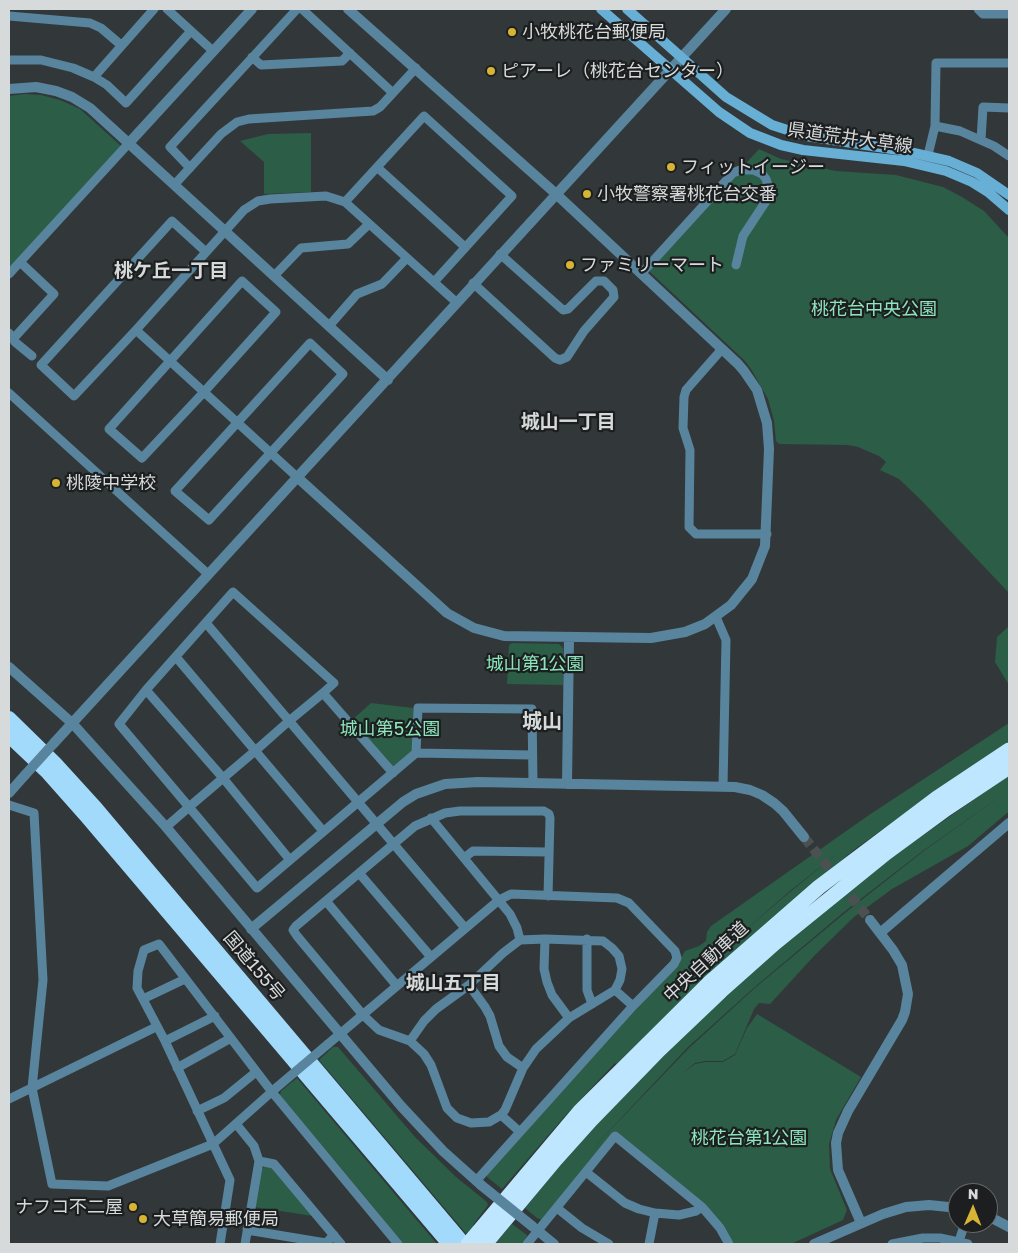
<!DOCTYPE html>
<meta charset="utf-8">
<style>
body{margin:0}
#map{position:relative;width:1018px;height:1253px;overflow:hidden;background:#323839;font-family:"Golos Text",sans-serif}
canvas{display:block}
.frame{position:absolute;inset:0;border:10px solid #d6dada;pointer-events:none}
.north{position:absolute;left:948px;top:1183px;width:50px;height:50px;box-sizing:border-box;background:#1c1e1f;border:1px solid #66696a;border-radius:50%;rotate:1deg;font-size:14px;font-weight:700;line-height:20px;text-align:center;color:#d6dada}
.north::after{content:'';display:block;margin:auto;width:18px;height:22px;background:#d8b434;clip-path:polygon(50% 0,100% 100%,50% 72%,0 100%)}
</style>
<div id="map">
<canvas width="1018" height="1253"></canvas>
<div class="frame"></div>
<div class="north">N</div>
</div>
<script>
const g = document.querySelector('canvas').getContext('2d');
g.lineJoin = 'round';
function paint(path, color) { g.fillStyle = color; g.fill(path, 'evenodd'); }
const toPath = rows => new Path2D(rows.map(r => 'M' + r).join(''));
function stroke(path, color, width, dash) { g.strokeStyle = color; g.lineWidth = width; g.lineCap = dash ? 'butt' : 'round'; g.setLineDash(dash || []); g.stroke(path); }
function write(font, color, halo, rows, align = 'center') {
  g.font = font + ' "Golos Text","Noto Sans JP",sans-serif'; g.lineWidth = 4.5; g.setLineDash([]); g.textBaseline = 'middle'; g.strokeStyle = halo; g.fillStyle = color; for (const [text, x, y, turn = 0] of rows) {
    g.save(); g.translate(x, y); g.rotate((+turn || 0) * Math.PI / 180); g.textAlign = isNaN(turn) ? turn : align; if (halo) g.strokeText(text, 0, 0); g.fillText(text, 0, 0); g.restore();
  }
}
paint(toPath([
 [24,94,41,95,60,100,80,109,121,146,119,149,9,269,9,96],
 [311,133,311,192,264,194,264,162,240,141,268,134],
 [759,149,781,159,836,171,896,175,943,187,962,197,984,211,1009,238,1009,593,921,500,899,479,880,470,886,462,879,456,858,447,848,445,779,444,776,441,774,421,768,399,751,369,744,360,650,272,650,269],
 [1009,626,1009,685,995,662,997,637],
 [512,643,559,644,563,648,563,685,507,684,509,645],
 [371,703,413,708,413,751,394,769,352,720],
 [1009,723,1009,741,956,777,855,849,818,880,701,982,616,1064,615,1063,564,1117,502,1189,487,1177,487,1174,678,963,685,951,699,946,706,941,707,932,711,926,869,815],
 [838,853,790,892,744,931,790,891],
 [1009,775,1009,812,1007,813,968,846,892,889,854,917,814,956,770,1004,759,1003,754,1009,735,1054,723,1061,705,1061,695,1063,683,1073,695,1064,705,1062,723,1062,735,1055,747,1028,757,1014,861,1077,836,1120,829,1144,830,1169,847,1210,843,1220,791,1244,734,1244,727,1232,614,1131,542,1220,537,1218,525,1208,572,1151,633,1085,730,990,811,920,882,864],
 [1005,793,925,850,845,913,756,987,689,1048,592,1149,688,1047,756,986,844,912,924,850],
 [333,1047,338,1047,415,1137,456,1177,487,1202,488,1205,473,1225,492,1244,475,1244,319,1060],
 [297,1078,437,1244,402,1244,375,1209,280,1095,281,1091],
 [266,1166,272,1168,313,1216,254,1207,261,1169],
 [512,1224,527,1235,527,1239,523,1244,495,1244]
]), '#2b5d47');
stroke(toPath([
 [804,837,870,920]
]), '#4b5051', 10, [10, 5]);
stroke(toPath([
 [167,9,213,51],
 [302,9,393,93],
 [978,9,983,14,1009,14],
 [9,16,90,23,101,28,121,45],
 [252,57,261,65,342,61,350,53],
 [9,60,41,60,73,68,94,77,107,85,126,103,191,31],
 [94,77,154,9],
 [935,126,960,131,994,146,1009,156],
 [981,140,983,107,1009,108],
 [928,155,935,126,936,63,1009,63],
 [190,168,170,147,297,9],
 [378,168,465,247],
 [175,184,221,134,237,122,249,119,373,111,380,107,416,68],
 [345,202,424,116,512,196,434,282],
 [206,252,172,221,41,365,74,396,136,330,244,210,258,201,270,199,326,196,345,202,456,302],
 [9,274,129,143],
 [641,274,733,173,740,170,753,170,762,174,766,179,769,189,768,198,743,236,736,265],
 [274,276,301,248,348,244,369,224],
 [242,281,276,312,204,392,142,458,109,429,242,281],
 [473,283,555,358,560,360,567,357,584,331,614,297,613,290,604,281,596,281,568,309,563,310,500,254],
 [329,326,357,294,382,284,407,258],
 [136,330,297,477],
 [9,333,15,342,32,356],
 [13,339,54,294,20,262],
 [310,343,343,374,209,520,175,491,310,343],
 [722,349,686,390,684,397,683,428,690,450,689,527,696,534,767,534],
 [9,393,208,574],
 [716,617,726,640,723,786],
 [206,623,465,928],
 [176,657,323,831],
 [146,690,223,778,290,860],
 [323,693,393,773],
 [416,753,418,708,532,709,533,783],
 [9,805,34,813,43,980,32,1088,52,1184,108,1186,213,1144],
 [431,818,510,914,517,928,520,940],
 [166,827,189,807,255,751,289,721,323,693,334,683,233,592,146,690,119,724,189,807,257,888,416,753,532,755],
 [464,858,473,851,549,852],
 [359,873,431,957],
 [326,901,397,986],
 [545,939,544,969,547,982,552,995,569,1018],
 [587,939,587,990,592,1004],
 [469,985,485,1007,490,1016,499,1046,507,1057,523,1068],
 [615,990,633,1006],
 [143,999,185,979],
 [165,1041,215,1016],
 [410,1041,424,1021,436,1009,469,985,503,953,520,940,545,939,603,941,612,948,619,956,622,969,620,980,615,990,569,1018,536,1049,523,1068,505,1110,501,1115,489,1122,471,1123,457,1118,447,1108,431,1065,424,1054,410,1041,379,1030,363,1015,297,936,293,930,296,926,415,826,445,813,460,811,544,811,549,814,550,818,548,896],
 [328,1044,499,900,511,894,617,898,629,903,675,951,677,958,674,964,633,1006,476,1181],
 [177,1068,231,1038],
 [9,1099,156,1027],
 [197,1111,224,1098,256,1072],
 [501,1115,520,1132],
 [237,1125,254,1146,259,1161,245,1244],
 [213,1144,276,1088],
 [259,1161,274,1164,341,1244],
 [586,1172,625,1203,639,1209,655,1213,679,1215,696,1211,702,1207],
 [557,1208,582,1228,609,1244],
 [247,1230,326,1243,334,1235],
 [220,1244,230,1180,165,1041,137,988,138,971,144,950,159,944,272,1092,398,1244],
 [527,1244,615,1136,702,1207,720,1228,729,1244],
 [649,1244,655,1213],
 [892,1244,923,1238,940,1238,968,1244],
 [958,1244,965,1223]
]), '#59849d', 9);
stroke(toPath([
 [9,89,36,87,56,91,72,97,90,108,388,380],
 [129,143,252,9],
 [297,477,447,613,474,628,504,636,651,638,685,632,705,624,731,605,752,579,765,546,769,449,767,423,757,390,744,371,738,364,555,193,348,9],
 [9,667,73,724,166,827,401,1106,443,1151,481,1185],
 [54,743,726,9],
 [567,784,569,638],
 [9,793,25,775],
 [251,929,403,802,416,794,445,784,478,782,735,787,750,790,762,795,774,803,783,811,804,837],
 [880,933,1009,823],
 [988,1216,1009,1227],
 [861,1223,838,1170,836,1143,838,1133,848,1111,902,1020,905,1012,908,994,902,965,893,950,870,920],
 [532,1226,554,1244],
 [814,1244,883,1214,906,1207,929,1205,958,1208]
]), '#59849d', 10);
stroke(toPath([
 [601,9,719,112,750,133,781,145,803,150,904,161,946,171,972,182,988,192,1009,210],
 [627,9,726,97,772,125,806,136,905,151,949,161,977,173,1009,195]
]), '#68afd6', 10);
stroke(toPath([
 [9,718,55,763,96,808,464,1244],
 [9,736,48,773,87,817,449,1244]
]), '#a2dafb', 14);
stroke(toPath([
 [468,1244,580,1111,709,983,819,887,937,798,1009,750],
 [485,1244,556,1159,591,1120,659,1050,721,991,775,943,886,853,946,809,1009,767]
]), '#bee7ff', 15);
stroke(toPath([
 [276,1088,328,1044]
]), '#59849d', 9);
stroke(toPath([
 [25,775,54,743],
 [481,1185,532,1226]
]), '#59849d', 10);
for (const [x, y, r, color] of [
 [512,32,5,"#d8b434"],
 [491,71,5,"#d8b434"],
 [671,167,5,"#d8b434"],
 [587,194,5,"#d8b434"],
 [570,265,5,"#d8b434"],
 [56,483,5,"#d8b434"],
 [133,1207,5,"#d8b434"],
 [143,1219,5,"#d8b434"]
]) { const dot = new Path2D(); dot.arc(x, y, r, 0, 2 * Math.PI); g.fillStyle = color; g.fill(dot); stroke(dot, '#1c1e1f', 2); }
write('18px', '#d6dada', '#1c1e1f', [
 ["小牧桃花台郵便局",522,32],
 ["ピアーレ（桃花台センター）",501,71],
 ["フィットイージー",681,167],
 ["小牧警察署桃花台交番",597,194],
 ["ファミリーマート",580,265],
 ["桃陵中学校",66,483],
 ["ナフコ不二屋",123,1207,"right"],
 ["大草簡易郵便局",153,1219]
], 'left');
write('18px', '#d6dada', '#1c1e1f', [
 ["県道荒井大草線",850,138,8],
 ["中央自動車道",706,962,-43],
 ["国道155号",254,966,50]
]);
write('18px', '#8ce5bc', '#1c1e1f', [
 ["桃花台中央公園",874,309],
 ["城山第1公園",535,664],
 ["城山第5公園",390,729],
 ["桃花台第1公園",749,1138]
]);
write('bold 19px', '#d6dada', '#1c1e1f', [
 ["桃ケ丘一丁目",171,271],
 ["城山一丁目",568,422],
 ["城山五丁目",453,983]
]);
write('bold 20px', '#d6dada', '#1c1e1f', [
 ["城山",542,722]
]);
</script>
